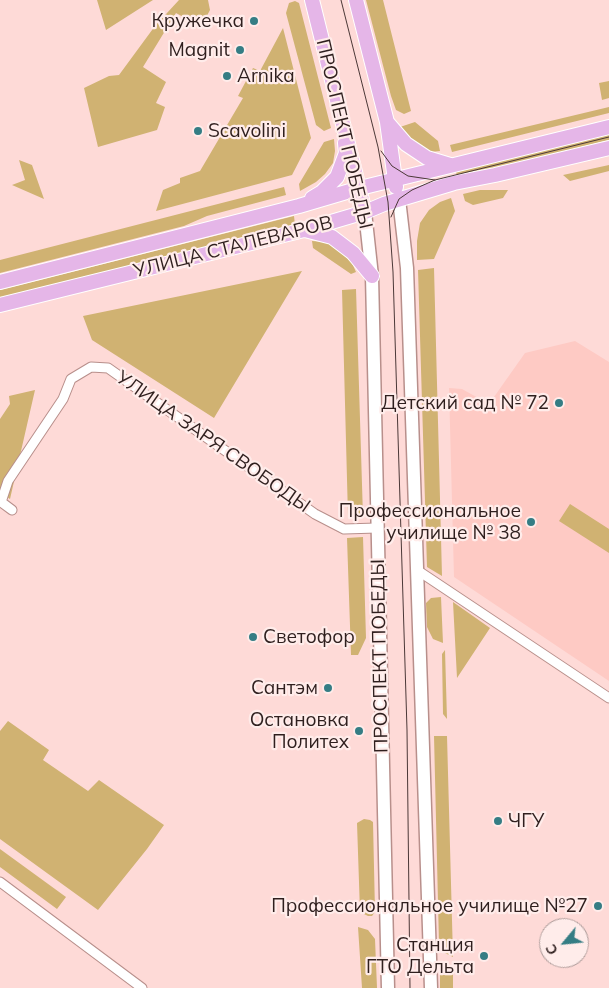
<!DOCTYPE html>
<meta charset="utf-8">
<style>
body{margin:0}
#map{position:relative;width:609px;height:988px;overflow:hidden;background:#fedad7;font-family:Mulish,sans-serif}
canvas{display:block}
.north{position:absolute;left:539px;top:918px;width:50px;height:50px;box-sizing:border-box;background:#ffecea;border:1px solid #ac9a98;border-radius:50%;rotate:242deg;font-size:14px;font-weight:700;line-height:20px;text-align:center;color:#2f1f1e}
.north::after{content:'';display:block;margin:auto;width:18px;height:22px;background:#357d84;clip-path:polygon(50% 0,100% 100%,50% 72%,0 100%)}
</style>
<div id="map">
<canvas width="609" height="988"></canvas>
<div class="north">С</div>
</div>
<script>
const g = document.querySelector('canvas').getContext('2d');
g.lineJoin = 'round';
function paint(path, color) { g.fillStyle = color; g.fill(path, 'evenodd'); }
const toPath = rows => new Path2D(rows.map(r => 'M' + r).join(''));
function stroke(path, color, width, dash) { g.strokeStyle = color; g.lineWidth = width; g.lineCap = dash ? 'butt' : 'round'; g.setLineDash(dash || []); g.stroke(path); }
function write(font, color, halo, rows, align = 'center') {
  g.font = font + ' Mulish,sans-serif'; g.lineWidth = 4.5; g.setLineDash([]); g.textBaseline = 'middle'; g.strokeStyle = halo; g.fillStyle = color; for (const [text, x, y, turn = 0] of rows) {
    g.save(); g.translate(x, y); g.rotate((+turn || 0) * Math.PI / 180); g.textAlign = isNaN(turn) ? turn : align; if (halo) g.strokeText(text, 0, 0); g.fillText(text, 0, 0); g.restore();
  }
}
paint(toPath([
 [575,341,609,362,609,681,454,577,449,388,462,389,489,404,525,353]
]), '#fecac4');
paint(toPath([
 [97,0,153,0,106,30],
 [179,0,208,0,210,10,201,27,176,13,143,67,166,82,156,103,165,107,157,130,98,147,84,88,109,76,119,75,155,26],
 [366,0,383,0,411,111,404,114,396,110,391,96],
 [295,1,299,3,331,128,324,131,316,125,286,13,289,3],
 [283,28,311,138,292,175,156,211,163,190,180,183,180,178,200,171,243,98,238,96,253,68,260,71],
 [609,81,609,98,602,100,599,83],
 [609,107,609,113,452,152,450,145],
 [415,122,438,141,440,151,431,152,419,148,409,140,400,127],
 [609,133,609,140,457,178,456,171],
 [334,139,335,151,333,163,325,174,316,182,300,191,299,184,324,142],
 [19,160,32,165,44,199,12,185,25,180],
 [609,165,609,171,570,181,563,175],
 [284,187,286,195,207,216,184,226,0,273,0,260],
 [480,190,508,190,503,198,473,205,465,201,463,194],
 [451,198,455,211,434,259,417,260,417,241,420,223,429,210,440,202],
 [294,216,295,225,0,299,0,290],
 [312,241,326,242,335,247,352,263,356,272,351,274,313,248],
 [434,268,442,576,427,567,418,270],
 [302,271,214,418,92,340,83,316],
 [356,289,363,517,348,517,342,290],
 [35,390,10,499,0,492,0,419,10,404,9,396],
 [570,504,609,529,609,553,559,521],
 [363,537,366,638,358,655,351,655,347,538],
 [441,597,443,643,433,639,427,627,426,603,431,598],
 [453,602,490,628,457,678],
 [445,650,447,719,443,714,442,654],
 [8,721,49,750,43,760,88,791,99,780,164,825,147,849,98,910,0,839,0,731],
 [434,736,447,736,453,957,445,953,439,944],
 [364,819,370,820,373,822,375,912,372,916,368,916,360,912,357,823],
 [0,849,66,897,57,909,0,867],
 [358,927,368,930,375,939,377,988,362,988],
 [446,967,453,969,453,988,440,988,440,972]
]), '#d0b272');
const minor = toPath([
 [0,501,12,510],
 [1,502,8,481,63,399,71,379,91,367,108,368,315,514,344,529,377,528],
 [417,570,609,698],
 [0,882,142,988]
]);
const secondary = toPath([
 [399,199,407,268,431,988],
 [365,212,372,276,388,988]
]);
const primary = toPath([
 [312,0,365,212],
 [356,0,387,122,396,187],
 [387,122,406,144,427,158,450,165],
 [312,198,322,192,337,177,346,153,345,143],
 [305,230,332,237,353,253,372,276],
 [0,282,299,206,360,188,609,127],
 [0,305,304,230,365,212,384,204,454,183,495,175,609,148]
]);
stroke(minor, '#b88f8b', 11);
stroke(secondary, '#b88f8b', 15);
stroke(primary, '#fff', 16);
stroke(minor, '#fff', 9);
stroke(secondary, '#fff', 12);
stroke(primary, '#e5b6e8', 14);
stroke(toPath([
 [341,0,378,147,388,202,393,272,407,730,410,988],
 [381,151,392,166,408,176,435,180],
 [391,217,399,199,412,190,435,180,609,137]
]), '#4b3837', 1);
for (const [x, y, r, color] of [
 [254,21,5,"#357d84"],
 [240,50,5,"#357d84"],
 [227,76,5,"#357d84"],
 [198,131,5,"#357d84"],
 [559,403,5,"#357d84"],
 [531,522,5,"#357d84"],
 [253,637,5,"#357d84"],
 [328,688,5,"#357d84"],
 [359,731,5,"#357d84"],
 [498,821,5,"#357d84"],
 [598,906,5,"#357d84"],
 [484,956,5,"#357d84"]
]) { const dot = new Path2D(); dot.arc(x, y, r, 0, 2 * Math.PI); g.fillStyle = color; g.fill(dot); stroke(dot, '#ffecea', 2); }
write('19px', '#2f1f1e', '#ffecea', [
 ["Кружечка",244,21],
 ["Magnit",230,50],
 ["Arnika",237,76,"left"],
 ["Scavolini",208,131,"left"],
 ["Детский сад № 72",549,403],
 ["Профессиональное",521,511],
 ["училище № 38",521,533],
 ["Светофор",263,637,"left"],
 ["Сантэм",318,688],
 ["Остановка",349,720],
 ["Политех",349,742],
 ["ЧГУ",508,821,"left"],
 ["Профессиональное училище №27",588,906],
 ["Станция",474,945],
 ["ГТО Дельта",474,967]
], 'right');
write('19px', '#2f1f1e', '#ffecea', [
 ["ПРОСПЕКТ ПОБЕДЫ",344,134,77],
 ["УЛИЦА СТАЛЕВАРОВ",233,247,-14],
 ["УЛИЦА ЗАРЯ СВОБОДЫ",213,442,35],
 ["ПРОСПЕКТ ПОБЕДЫ",380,656,-91]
]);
</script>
